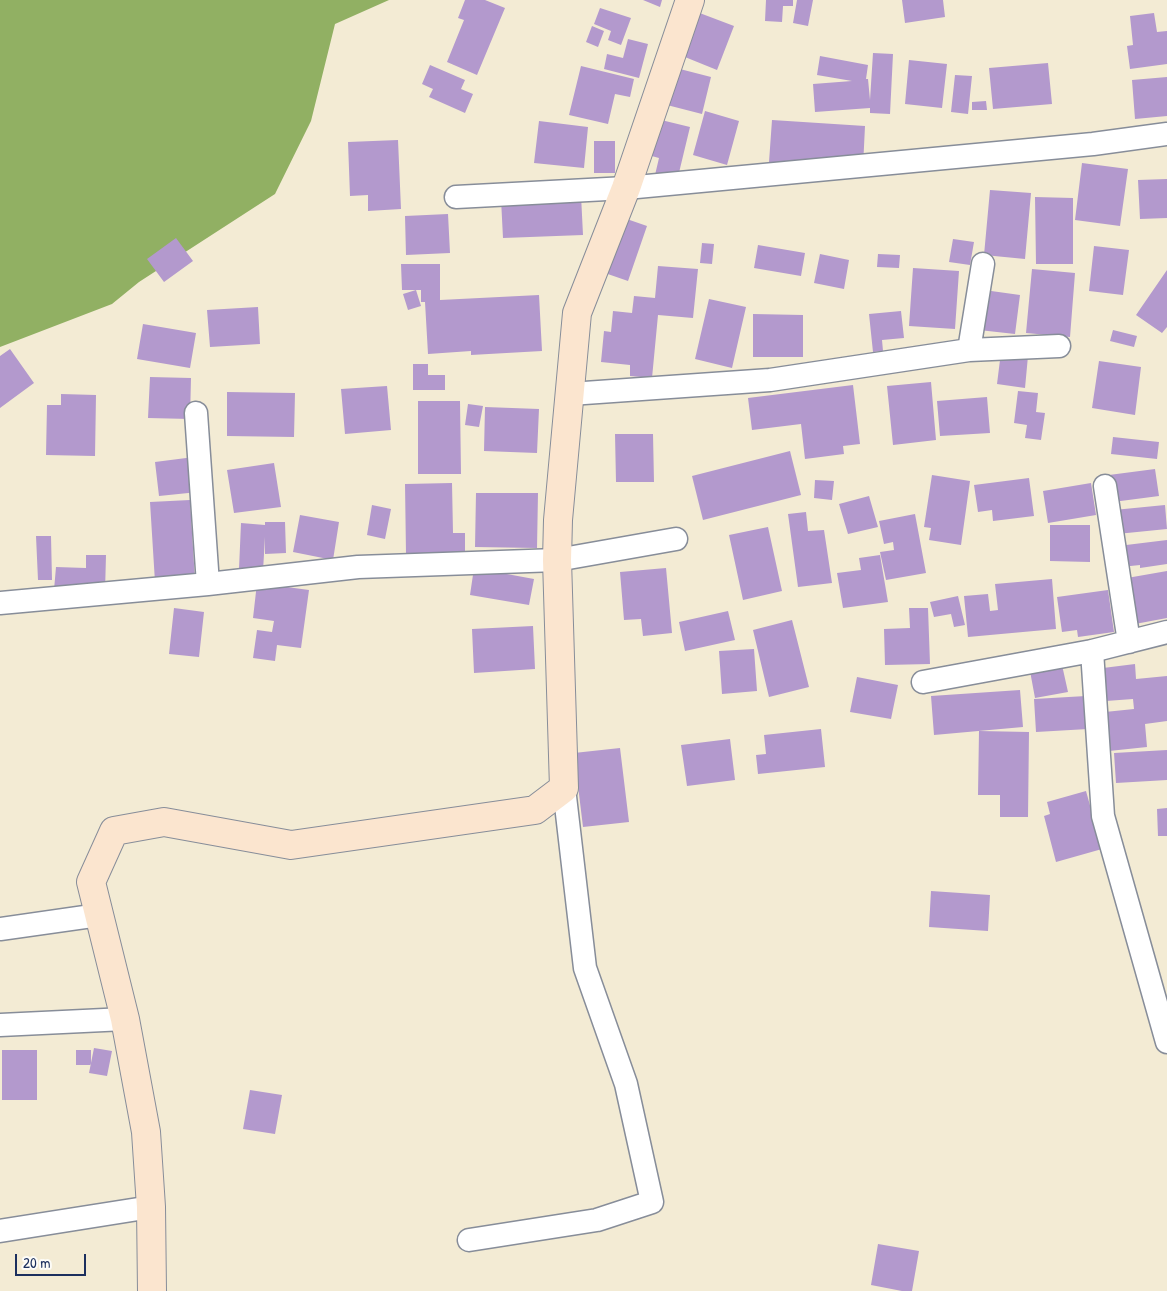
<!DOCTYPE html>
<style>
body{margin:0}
#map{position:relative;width:1167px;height:1291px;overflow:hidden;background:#f3ebd4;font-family:"Patrick Hand",sans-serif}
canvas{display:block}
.scale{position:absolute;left:15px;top:1254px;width:71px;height:22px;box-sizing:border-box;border:2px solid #1b2f5e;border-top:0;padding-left:6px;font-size:15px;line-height:18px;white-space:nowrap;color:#1b2f5e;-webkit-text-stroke:4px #fdfcf7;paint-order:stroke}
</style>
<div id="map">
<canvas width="1167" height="1291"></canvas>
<div class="scale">20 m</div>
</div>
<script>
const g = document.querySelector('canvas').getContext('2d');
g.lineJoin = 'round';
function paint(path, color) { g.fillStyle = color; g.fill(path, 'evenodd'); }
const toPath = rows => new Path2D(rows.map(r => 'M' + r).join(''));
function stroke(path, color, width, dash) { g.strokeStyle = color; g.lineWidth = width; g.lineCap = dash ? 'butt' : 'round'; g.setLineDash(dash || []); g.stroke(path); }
paint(toPath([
 [0,0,389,0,335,24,311,121,275,194,139,282,112,304,0,347]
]), '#91b063');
paint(toPath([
 [465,0,485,0,505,8,477,75,447,62,464,20,458,18],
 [643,0,662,0,660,7],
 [766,0,793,0,793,6,783,6,782,22,765,21],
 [797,0,813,0,808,26,793,23],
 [902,0,943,0,945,17,905,23],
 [600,8,631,18,621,45,608,40,611,31,594,24],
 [697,12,734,26,717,70,680,55],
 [1154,13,1157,32,1167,31,1167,64,1130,69,1127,46,1133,45,1130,16],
 [592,26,604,31,598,47,586,42],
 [628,39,648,44,639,78,604,69,607,54,623,58],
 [873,53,893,54,890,114,870,113,870,108,815,112,813,84,852,81,817,75,820,56,868,65,866,79,868,79,870,100],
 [909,60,947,64,942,108,905,104],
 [1048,63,1052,104,993,109,989,68],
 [430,65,465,80,461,89,473,94,465,113,429,97,433,89,422,84],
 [581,66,634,79,630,97,615,94,608,124,569,115],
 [676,68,711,77,702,114,667,105],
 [955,75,972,76,968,114,951,112],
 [1167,77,1167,116,1135,119,1132,80],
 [986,101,987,110,972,110,972,102],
 [705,111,739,121,727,165,693,155],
 [657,119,690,127,677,181,655,175,659,158,648,155],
 [772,120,865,126,863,167,769,162],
 [539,121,588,127,584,168,534,163],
 [398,140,401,209,368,211,368,195,350,196,348,142],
 [594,141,615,141,615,173,594,173],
 [1082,163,1128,169,1120,226,1075,220],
 [1167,179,1167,218,1140,219,1138,180],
 [990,190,1031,193,1025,259,984,255],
 [581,195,583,235,503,238,501,199],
 [1035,197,1073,198,1073,264,1036,264],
 [448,214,450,253,406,255,405,216],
 [621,217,647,226,628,281,602,272],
 [176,238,193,261,164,282,147,259],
 [953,239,974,242,970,265,949,262],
 [702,243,714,244,712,264,700,263],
 [758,245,805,253,801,276,754,268],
 [1094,246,1129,250,1123,295,1089,291],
 [820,254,849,260,844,289,814,283],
 [878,254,900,255,899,268,877,267],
 [401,264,440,264,440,300,539,295,542,351,471,355,471,351,428,354,425,302,421,302,421,290,402,290],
 [658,266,698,269,693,318,658,315,652,378,630,376,630,365,601,362,604,331,611,332,613,311,632,313,634,296,655,298],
 [913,268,959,271,955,329,909,326],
 [1032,269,1075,273,1070,337,1026,333],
 [1167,270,1167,327,1162,333,1136,315],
 [416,290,421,306,408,310,403,294],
 [984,290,1020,295,1015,334,979,330],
 [709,299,746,307,732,368,695,359],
 [258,307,260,344,210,347,207,310],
 [901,311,904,338,882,340,883,351,873,352,869,314],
 [753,314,803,315,803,357,753,357],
 [143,324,196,333,190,368,137,359],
 [1113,330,1137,336,1134,347,1110,341],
 [10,349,34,383,0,408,0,356],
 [1001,352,1028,356,1025,388,997,384],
 [1099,361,1141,367,1135,415,1092,408],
 [413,364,428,364,428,375,445,375,445,390,413,390],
 [150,377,191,378,190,419,148,418],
 [931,382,936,440,893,445,887,386],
 [853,385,860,444,843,446,844,454,805,459,801,424,752,430,748,398],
 [387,386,391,430,345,434,341,389],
 [1018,391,1038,393,1036,412,1045,413,1041,440,1025,438,1027,425,1014,423],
 [227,392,295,393,294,437,227,436],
 [61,394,96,395,95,456,46,455,47,405,61,405],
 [987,397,990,433,940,436,937,401],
 [418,401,460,401,461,474,418,474],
 [468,404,483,406,479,427,465,425],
 [485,407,539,409,537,453,484,451],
 [615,434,653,434,654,482,616,482],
 [1113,437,1159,442,1157,459,1111,454],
 [790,451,801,495,703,520,692,476],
 [194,457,198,492,159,496,155,462],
 [274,463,281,507,234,513,227,470],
 [1155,469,1159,496,1113,502,1109,475],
 [932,475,970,481,961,545,929,540,931,528,924,527],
 [1029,478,1034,516,993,521,992,510,978,512,974,485],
 [815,480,834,481,832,500,814,498],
 [452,483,453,533,465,533,465,553,406,554,405,484],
 [1091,483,1096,515,1048,523,1043,491],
 [476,493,538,493,537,548,475,547],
 [869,496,878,527,848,534,839,504],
 [190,500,195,580,155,582,150,502],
 [372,505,391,509,385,539,367,535],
 [1165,505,1167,529,1117,534,1114,510],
 [806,512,808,531,824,530,832,583,798,587,788,514],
 [915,514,926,573,886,580,880,552,894,550,893,542,884,544,879,521],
 [300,515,339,522,333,560,293,552],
 [265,522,285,522,286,553,265,554,265,537,263,571,239,569,241,523,265,525],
 [1050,525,1090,525,1090,562,1050,561],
 [768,527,782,591,743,600,729,535],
 [36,536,51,536,52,580,38,580],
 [1167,540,1167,564,1140,568,1140,565,1121,567,1118,546],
 [86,555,106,555,105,592,54,590,56,567,86,568],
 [880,555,888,602,843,608,837,573,861,570,859,558],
 [474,568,534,579,529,605,470,595],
 [666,568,672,633,643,636,641,619,624,620,620,572],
 [1167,571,1167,618,1135,624,1127,578],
 [1052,579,1056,629,968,637,964,596,988,594,990,611,998,610,995,584],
 [257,583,309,590,301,648,277,645,275,661,253,658,257,630,272,632,274,621,253,618],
 [1108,590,1114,632,1078,637,1077,630,1062,632,1057,597],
 [958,596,965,625,954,627,951,614,934,617,930,602],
 [174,608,204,612,199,657,169,654],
 [909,608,928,608,930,664,885,665,884,629,910,628],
 [728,611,735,640,685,651,679,622],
 [792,620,809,687,769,697,753,630],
 [533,626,535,669,474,673,472,629],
 [754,649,757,691,722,694,719,651],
 [1135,664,1136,679,1167,676,1167,721,1145,724,1147,747,1109,751,1105,712,1134,709,1133,699,1106,701,1103,668],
 [1062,665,1068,692,1035,698,1030,671],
 [857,677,898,685,891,719,850,712],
 [1020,690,1023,727,934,735,931,696],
 [1086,696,1088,729,1036,732,1034,699],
 [821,729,825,767,758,774,756,755,766,754,764,735],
 [979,731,1029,732,1028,817,1000,817,1000,795,978,795],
 [730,739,735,780,687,786,681,745],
 [620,748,629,822,583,827,574,753],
 [1167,750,1167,780,1116,783,1114,753],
 [1086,791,1102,849,1056,862,1044,816,1050,814,1047,802],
 [1167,808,1167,836,1158,836,1157,809],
 [931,891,990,895,988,931,929,927],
 [94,1048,112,1051,107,1076,89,1073],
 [2,1050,37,1050,37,1100,2,1100],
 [76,1050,91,1050,91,1065,76,1065],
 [250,1090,282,1095,275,1134,243,1129],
 [878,1244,919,1251,912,1291,902,1291,871,1285]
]), '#b399cd');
const street = toPath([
 [456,197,626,188,1093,144,1167,134],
 [969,350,1059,346],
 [570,394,770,380,969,350,983,264],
 [196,413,208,584],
 [1105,486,1129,642],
 [0,603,208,584,358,567,557,560,676,539],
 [1092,651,1103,816,1167,1042],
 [923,682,1092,651,1167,632],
 [0,929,99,915],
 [0,1025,125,1019],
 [0,1231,151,1207],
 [469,1240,597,1220,652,1202,626,1084,585,968,564,788]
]);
const secondary = toPath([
 [152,1291,151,1207,146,1132,125,1019,91,882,114,831,164,822,291,845,535,810,564,788,557,560,558,520,577,313,626,188,690,0]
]);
stroke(street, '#878d99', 25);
stroke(secondary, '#878d99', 30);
stroke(street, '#fff', 22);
stroke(secondary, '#fbe5cf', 28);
</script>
